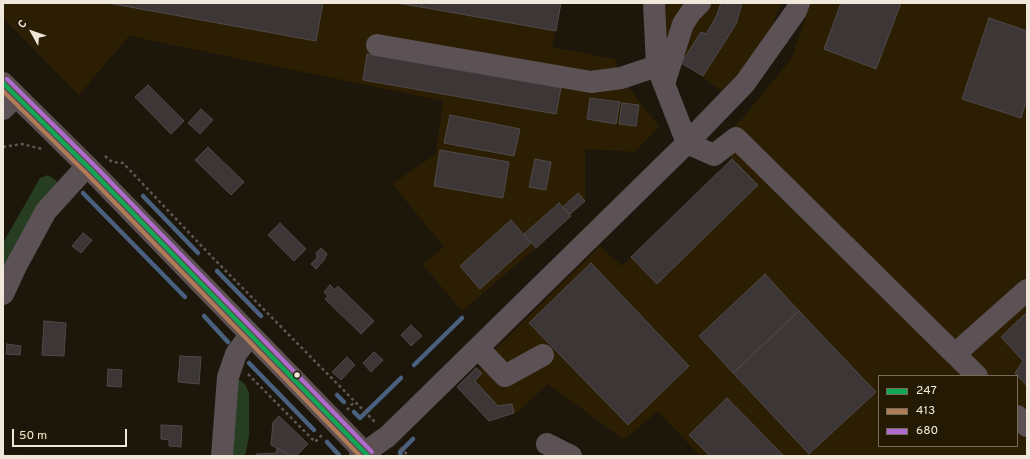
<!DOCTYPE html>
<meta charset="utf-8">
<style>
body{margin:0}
#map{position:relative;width:1030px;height:459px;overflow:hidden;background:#1c160b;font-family:Overpass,sans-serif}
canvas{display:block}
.frame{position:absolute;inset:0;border:4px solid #f0e8db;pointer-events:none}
.legend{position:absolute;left:878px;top:375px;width:140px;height:72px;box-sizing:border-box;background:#241903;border:1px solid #766c59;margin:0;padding:5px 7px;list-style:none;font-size:12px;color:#f0e8db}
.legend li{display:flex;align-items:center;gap:8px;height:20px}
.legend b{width:20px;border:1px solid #766c59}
.north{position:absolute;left:12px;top:12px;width:40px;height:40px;-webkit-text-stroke:3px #241903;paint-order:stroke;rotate:310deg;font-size:11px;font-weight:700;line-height:16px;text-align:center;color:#f0e8db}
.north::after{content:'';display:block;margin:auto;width:14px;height:18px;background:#f0e8db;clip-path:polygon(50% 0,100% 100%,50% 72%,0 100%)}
.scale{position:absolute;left:12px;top:429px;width:115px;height:18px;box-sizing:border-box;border:2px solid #f0e8db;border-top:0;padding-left:5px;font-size:12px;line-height:14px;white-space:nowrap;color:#f0e8db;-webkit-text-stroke:3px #241903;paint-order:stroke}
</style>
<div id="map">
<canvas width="1030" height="459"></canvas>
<div class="frame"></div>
<ul class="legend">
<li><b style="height:5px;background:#10a855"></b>247</li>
<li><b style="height:5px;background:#b07c57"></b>413</li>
<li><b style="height:5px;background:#b06ccc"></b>680</li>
</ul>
<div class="north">С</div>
<div class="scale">50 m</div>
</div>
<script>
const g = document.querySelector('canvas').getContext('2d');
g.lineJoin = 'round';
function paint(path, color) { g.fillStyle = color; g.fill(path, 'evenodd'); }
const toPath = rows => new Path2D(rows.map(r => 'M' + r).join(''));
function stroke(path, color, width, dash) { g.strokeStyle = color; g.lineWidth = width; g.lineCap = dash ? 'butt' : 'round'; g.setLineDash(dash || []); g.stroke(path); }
paint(toPath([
 [3,3,561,3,552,47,615,59,621,78,659,126,635,152,585,149,585,201,536,248,462,311,422,264,444,247,392,184,436,154,443,101,129,36,79,95,3,18],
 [662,3,781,3,768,37,723,92,682,63,664,57],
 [811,3,1027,3,1027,456,700,456,658,411,624,440,548,384,519,411,489,421,457,387,476,368,486,367,496,357,495,349,600,246,622,266,732,159,718,141,740,121,791,59],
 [879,376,1017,376,1017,446,879,446],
 [3,454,48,455,93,455,3,456]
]), '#2b1e02');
paint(toPath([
 [48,175,57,181,57,189,3,277,3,243,40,178],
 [237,378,245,384,249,393,249,436,245,456,228,456]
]), '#263d21');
stroke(toPath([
 [83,193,185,297],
 [143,196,198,253],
 [217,271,261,316],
 [204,316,228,342],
 [249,363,314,430],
 [414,365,462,318],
 [337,395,344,402],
 [354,412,360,418,401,378],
 [327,442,339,455],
 [401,456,400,452,413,439]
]), '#49617f', 4.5);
const building = toPath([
 [108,3,323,3,316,41,108,3],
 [396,3,422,3,421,7,396,3],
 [422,3,561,3,556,31,421,7,422,3],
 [721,3,742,3,736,24,703,76,681,63,701,32,706,34,716,17,721,3],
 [841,3,901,3,876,69,824,49,841,3],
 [989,18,1027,31,1027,99,1021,118,962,99,989,18],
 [367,54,561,88,556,114,363,80,367,54],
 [148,85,184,121,171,134,135,97,148,85],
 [590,98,620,102,616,124,587,119,590,98],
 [622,103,639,105,636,126,619,124,622,103],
 [201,109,213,120,200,134,188,123,201,109],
 [450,115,520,129,514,156,444,143,450,115],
 [208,147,244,182,231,195,195,160,208,147],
 [440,150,509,162,503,198,434,186,440,150],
 [535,159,551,162,546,190,529,187,535,159],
 [732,159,758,185,657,284,631,257,732,159],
 [578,193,585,201,570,214,563,207,578,193],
 [559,203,571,216,536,248,524,234,559,203],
 [511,220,531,243,480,289,460,266,511,220],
 [280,223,306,249,294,261,268,235,280,223],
 [83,233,92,240,81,253,72,246,83,233],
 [321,248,327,254,324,260,316,269,311,264,317,258,316,253,321,248],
 [591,263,689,366,628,425,529,323,591,263],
 [765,274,799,311,733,373,699,336,765,274],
 [330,285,335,290,338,286,374,321,361,334,325,299,328,296,324,292,330,285],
 [799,311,876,392,809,454,733,373,799,311],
 [1027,312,1027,386,1015,373,1023,361,1001,337,1027,312],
 [44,321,66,323,64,356,42,355,44,321],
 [411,325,422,336,411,346,401,335,411,325],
 [7,344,21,346,20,355,6,354,7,344],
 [374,352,383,360,371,372,363,363,374,352],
 [180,356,201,357,199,384,178,382,180,356],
 [347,357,355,365,341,380,332,372,347,357],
 [476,368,482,373,475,381,498,406,512,404,514,413,489,421,457,387,476,368],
 [108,369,122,370,121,387,107,386,108,369],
 [727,398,784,456,710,456,689,435,727,398],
 [279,416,308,444,296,456,292,456,271,445,273,422,279,416],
 [161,425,182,426,181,447,169,446,169,440,161,439,161,425],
 [277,448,287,453,287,456,256,456,256,454,276,453,277,448]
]);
paint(building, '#3c3736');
stroke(building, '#4f4949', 1);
stroke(toPath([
 [3,147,22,144,42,149],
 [105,156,112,162,123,163,213,258,376,423],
 [248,374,315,442,323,434],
 [347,410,355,401],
 [400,448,409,456]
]), '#5f5656', 2.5, [3, 3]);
stroke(toPath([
 [654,3,657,66,687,143,714,155,736,138,977,376],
 [377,45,591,82,621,78,657,66],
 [664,84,683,24,691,12,700,3],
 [3,109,16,96],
 [3,294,16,266,46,211,87,166],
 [478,348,505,376,543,355],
 [955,354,1027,290],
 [1017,416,1027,426],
 [547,444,571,456],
 [222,456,228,377,236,354,250,335],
 [360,456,388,436,687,143,745,83,796,11,799,3]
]), '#5c5155', 22);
stroke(toPath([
 [3,83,92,171,368,456]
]), '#5d5052', 22);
stroke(toPath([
 [3,83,92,171,368,456]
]), '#10a855', 4);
stroke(toPath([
 [3,91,88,175,360,456]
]), '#b07c57', 4);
stroke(toPath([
 [7,79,96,167,372,452]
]), '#b06ccc', 4);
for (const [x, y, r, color] of [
 [297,375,3.5,"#f0e8db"]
]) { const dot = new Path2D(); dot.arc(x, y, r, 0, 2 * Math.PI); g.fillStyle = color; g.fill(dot); stroke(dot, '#241903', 1.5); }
</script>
